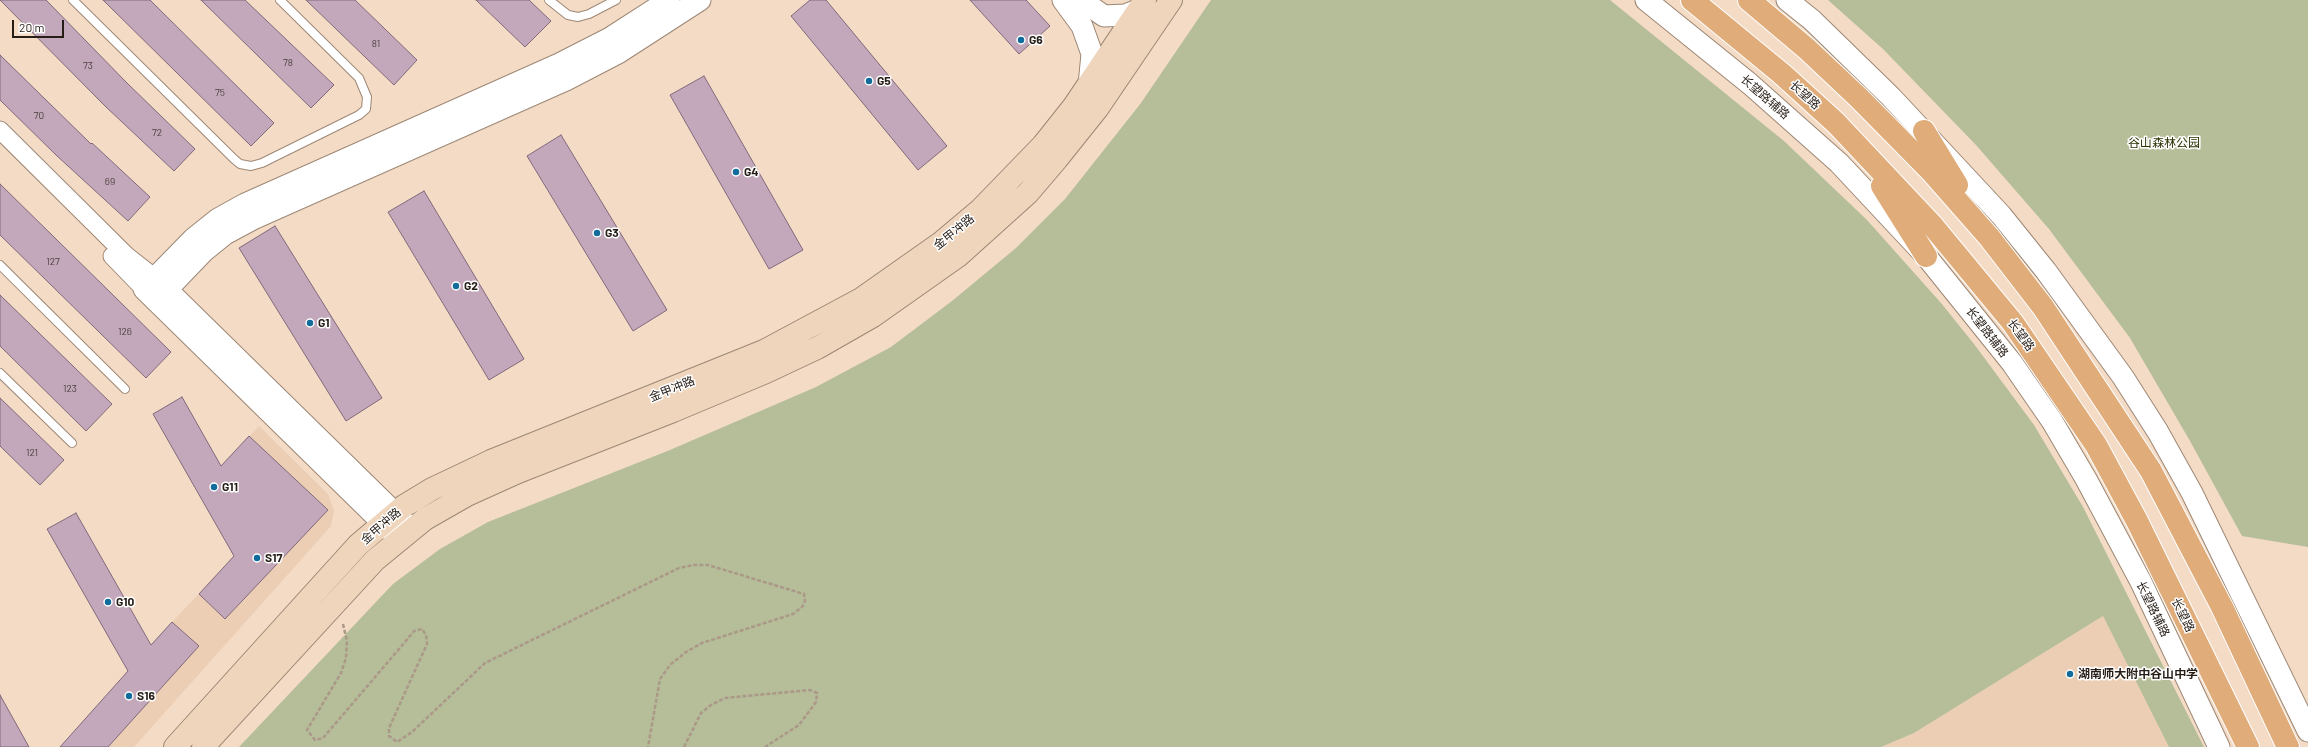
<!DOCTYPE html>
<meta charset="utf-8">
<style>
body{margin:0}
#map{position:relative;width:2308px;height:747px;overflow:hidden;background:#f3dbc6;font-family:Barlow,sans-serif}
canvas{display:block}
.scale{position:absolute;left:12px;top:20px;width:52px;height:18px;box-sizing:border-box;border:2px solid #261d16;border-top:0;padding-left:5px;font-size:12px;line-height:14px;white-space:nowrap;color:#261d16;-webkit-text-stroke:3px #fff;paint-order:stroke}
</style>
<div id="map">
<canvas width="2308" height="747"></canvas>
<div class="scale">20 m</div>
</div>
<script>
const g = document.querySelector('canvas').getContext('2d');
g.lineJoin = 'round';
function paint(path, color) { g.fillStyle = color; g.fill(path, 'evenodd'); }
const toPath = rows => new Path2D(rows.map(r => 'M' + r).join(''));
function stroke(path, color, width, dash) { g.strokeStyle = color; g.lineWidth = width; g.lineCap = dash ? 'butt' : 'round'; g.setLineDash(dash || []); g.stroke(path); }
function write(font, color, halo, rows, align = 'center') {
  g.font = font + ' Barlow,"Noto Sans SC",sans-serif'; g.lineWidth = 3; g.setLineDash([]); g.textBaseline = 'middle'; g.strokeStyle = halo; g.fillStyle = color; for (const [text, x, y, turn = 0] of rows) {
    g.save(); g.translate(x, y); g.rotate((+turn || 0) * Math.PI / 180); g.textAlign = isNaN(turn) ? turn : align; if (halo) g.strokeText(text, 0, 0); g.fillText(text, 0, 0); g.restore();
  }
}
paint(toPath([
 [259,426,328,494,334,511,331,526,134,747,60,747,172,622,266,523,231,456],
 [2103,616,2169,747,1881,747,1914,733]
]), '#ecceb4');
paint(toPath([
 [1211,0,1610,0,1784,141,1867,220,1941,303,1974,344,2034,425,2083,507,2204,747,2169,747,2103,616,1914,733,1881,747,239,747,393,584,440,549,488,522,670,450,816,387,891,347,952,301,1016,248,1065,199,1141,103],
 [1828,0,2308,0,2308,547,2242,536,2190,441,2130,338,2049,229,1976,145,1883,49]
]), '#b5bd99');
const building = toPath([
 [0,0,46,0,127,83,195,149,174,171,105,106,0,0],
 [103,0,150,0,274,123,251,146,103,0],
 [201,0,245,0,334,85,311,108,201,0],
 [306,0,355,0,417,60,394,85,306,0],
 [476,0,529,0,551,21,525,47,476,0],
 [810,0,826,0,947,146,918,170,791,16,810,0],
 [970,0,1026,0,1050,26,1019,54,970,0],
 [0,55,91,144,92,143,150,197,128,221,56,155,0,100,0,55],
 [704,76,803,250,769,269,670,95,704,76],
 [561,135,667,310,633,331,527,156,561,135],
 [0,184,171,352,146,378,0,235,0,184],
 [424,191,524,359,489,380,388,212,424,191],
 [275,226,382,398,346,421,239,248,275,226],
 [0,295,112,404,86,431,0,346,0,295],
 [182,397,221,466,249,436,328,510,225,619,199,594,234,556,153,414,182,397],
 [0,398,64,460,40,485,0,446,0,398],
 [76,513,151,645,172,622,199,646,108,747,60,747,128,671,47,529,76,513],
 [0,695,29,747,0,747,0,695]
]);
paint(building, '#c2a8ba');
stroke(building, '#80697a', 1);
const service = toPath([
 [73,0,234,159,240,164,251,166,262,163,359,115,366,109,367,97,359,78,280,0],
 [549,0,568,15,578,17,589,14,616,0],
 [0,265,125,389],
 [0,373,72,443]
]);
const minor = toPath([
 [0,130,127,256,155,278],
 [112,256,144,289]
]);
const tertiary = toPath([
 [1063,0,1082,26,1092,54,1089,85],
 [1081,0,1104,16,1125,15,1138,10],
 [1646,0,1750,84,1839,163,1926,256,2012,363,2052,421,2086,479,2141,582,2219,747],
 [1787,0,1812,20,1891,97,2001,215,2046,271,2123,377,2158,432,2192,493,2308,731],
 [156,279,408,526],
 [156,301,204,251,225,234,253,219,566,80,618,53,700,0],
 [396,536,144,289,193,239,218,219,245,204,559,64,610,38,669,0]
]);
const secondary = toPath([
 [175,747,358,545,404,506,432,489,491,461,764,351,861,299,942,242,980,210,1043,145,1074,106,1145,0],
 [203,747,375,560,425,519,467,495,518,472,673,411,766,372,817,348,873,316,958,256,1028,193,1057,159,1097,109,1171,0]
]);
const primary = toPath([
 [1692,0,1782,74,1836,123,1932,225,2013,323,2096,445,2137,521,2248,747],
 [1749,0,1807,49,1859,98,1931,171,1989,237,2043,307,2151,471,2222,607,2288,747],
 [1924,131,1957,185],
 [1882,186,1926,256]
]);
stroke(service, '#9d8774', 10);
stroke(minor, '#9d8774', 19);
stroke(tertiary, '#9d8774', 23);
stroke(secondary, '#9d8774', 24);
stroke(primary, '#fff', 24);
stroke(toPath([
 [343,624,347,641,346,658,341,673,307,730,315,740,323,738,405,642,414,631,422,629,426,635,427,644,389,728,389,736,397,742,412,732,485,663,679,568,694,565,708,565,804,594,805,601,802,607,793,614,702,643,686,652,670,665,660,679,648,747],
 [684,747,701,713,711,705,725,698,810,690,817,693,816,702,799,725,765,747]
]), '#ab9888', 2.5, [4, 2]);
stroke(service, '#fff', 8);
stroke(minor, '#fff', 17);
stroke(tertiary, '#fff', 21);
stroke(secondary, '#efd5bc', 22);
stroke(primary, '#e0ac7a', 22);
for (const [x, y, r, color] of [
 [1021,40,4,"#116c9b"],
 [869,81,4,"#116c9b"],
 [736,172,4,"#116c9b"],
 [597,233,4,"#116c9b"],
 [456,286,4,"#116c9b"],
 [310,323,4,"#116c9b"],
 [214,487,4,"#116c9b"],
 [257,558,4,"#116c9b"],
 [108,602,4,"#116c9b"],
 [2070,674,4,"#116c9b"],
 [129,696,4,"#116c9b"]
]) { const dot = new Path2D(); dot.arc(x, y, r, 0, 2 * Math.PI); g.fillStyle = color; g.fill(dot); stroke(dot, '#fff', 1.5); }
write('10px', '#4d403f', null, [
 ["81",376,44],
 ["78",288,63],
 ["73",88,66],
 ["75",220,93],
 ["70",39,116],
 ["72",157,133],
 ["69",110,182],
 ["127",53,262],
 ["126",125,332],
 ["123",70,389],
 ["121",32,453]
]);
write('bold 12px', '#261d16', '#fff', [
 ["G6",1029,40],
 ["G5",877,81],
 ["G4",744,172],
 ["G3",605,233],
 ["G2",464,286],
 ["G1",318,323],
 ["G11",222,487],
 ["S17",265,558],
 ["G10",116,602],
 ["湖南师大附中谷山中学",2078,674],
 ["S16",137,696]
], 'left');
write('12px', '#261d16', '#fff', [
 ["长望路",1805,95,42],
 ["长望路辅路",1765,97,41],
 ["金甲冲路",954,232,-39],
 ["长望路辅路",1987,332,52],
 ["长望路",2021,335,54],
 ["金甲冲路",672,389,-22],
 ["金甲冲路",381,526,-41],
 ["长望路辅路",2153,609,64],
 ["长望路",2183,615,64]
]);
write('12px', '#2b3101', '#fff', [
 ["谷山森林公园",2164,143]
]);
</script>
